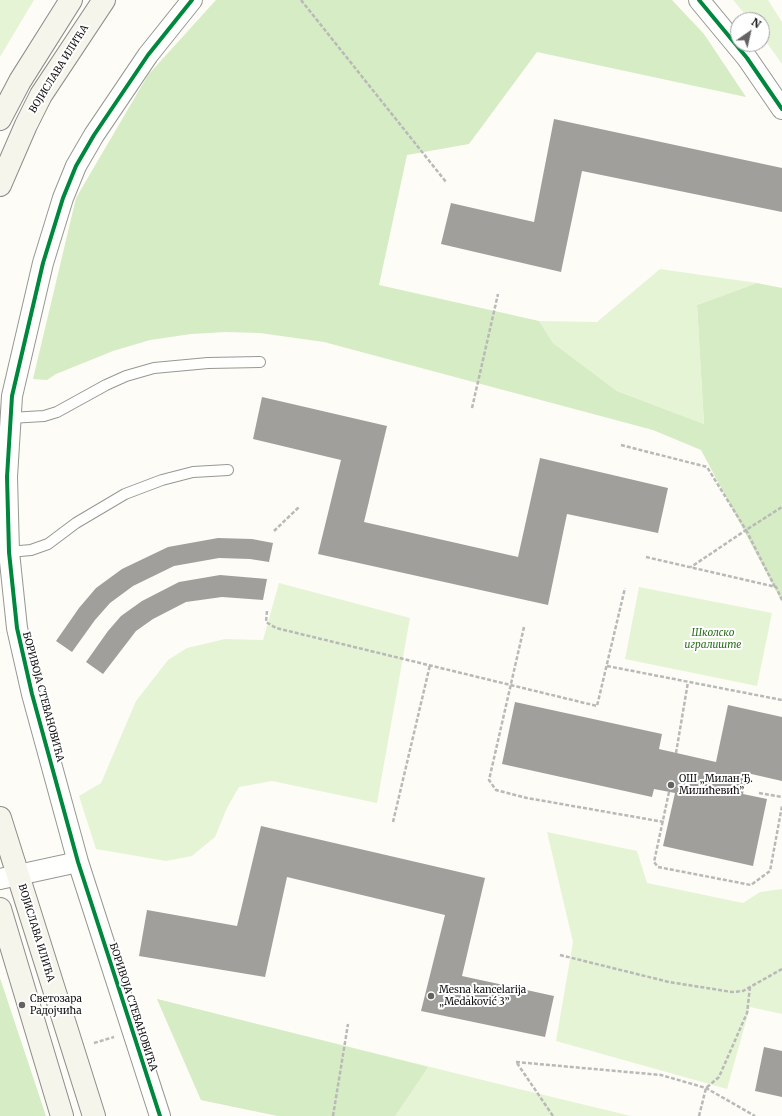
<!DOCTYPE html>
<meta charset="utf-8">
<style>
body{margin:0}
#map{position:relative;width:782px;height:1116px;overflow:hidden;background:#fdfcf7;font-family:Merriweather,serif}
canvas{display:block}
.north{position:absolute;left:730px;top:12px;width:40px;height:40px;box-sizing:border-box;background:#fff;border:1px solid #a0a0a0;border-radius:50%;rotate:34deg;font-size:11px;font-weight:700;line-height:16px;text-align:center;color:#111}
.north::after{content:'';display:block;margin:auto;width:14px;height:18px;background:#646362;clip-path:polygon(50% 0,100% 100%,50% 72%,0 100%)}
</style>
<div id="map">
<canvas width="782" height="1116"></canvas>
<div class="north">N</div>
</div>
<script>
const g = document.querySelector('canvas').getContext('2d');
g.lineJoin = 'round';
function paint(path, color) { g.fillStyle = color; g.fill(path, 'evenodd'); }
const toPath = rows => new Path2D(rows.map(r => 'M' + r).join(''));
function stroke(path, color, width, dash) { g.strokeStyle = color; g.lineWidth = width; g.lineCap = dash ? 'butt' : 'round'; g.setLineDash(dash || []); g.stroke(path); }
function write(font, color, halo, rows, align = 'center') {
  g.font = font + ' Merriweather,serif'; g.lineWidth = 4; g.setLineDash([]); g.textBaseline = 'middle'; g.strokeStyle = halo; g.fillStyle = color; for (const [text, x, y, turn = 0] of rows) {
    g.save(); g.translate(x, y); g.rotate((+turn || 0) * Math.PI / 180); g.textAlign = isNaN(turn) ? turn : align; if (halo) g.strokeText(text, 0, 0); g.fillText(text, 0, 0); g.restore();
  }
}
paint(toPath([
 [0,0,34,0,0,57],
 [733,0,768,0,782,22,782,64,762,36,762,20,750,20],
 [660,269,757,283,697,305,704,424,617,391,553,343,539,321,597,322],
 [279,583,410,618,377,803,272,781,239,787,227,808,215,837,192,856,166,861,96,849,79,796,101,783,136,701,168,660,187,648,225,639,263,640],
 [639,587,772,613,757,686,625,659],
 [547,832,637,851,647,883,743,903,760,892,782,889,782,1014,750,1007,727,1089,556,1041,573,942],
 [157,999,515,1088,631,1116,278,1116,201,1100]
]), '#e6f4d6');
paint(toPath([
 [216,0,672,0,704,34,746,97,537,52,469,144,407,155,379,285,539,321,553,343,617,391,704,424,697,305,757,283,782,288,782,602,701,450,653,430,324,342,260,333,226,332,191,334,150,340,113,351,56,374,47,380,33,379,76,198,148,75],
 [0,978,46,1116,0,1116],
 [157,999,428,1067,395,1116,278,1116,201,1100]
]), '#d6ecc4');
paint(toPath([
 [554,119,782,168,782,212,582,171,561,272,441,244,451,203,534,222],
 [262,397,387,426,364,522,518,557,540,458,668,488,658,533,567,514,548,605,318,554,341,460,253,439],
 [218,538,252,539,273,543,269,562,250,559,219,558,174,566,133,586,110,603,95,620,72,652,56,641,79,608,96,588,122,569,168,547],
 [220,575,267,579,263,600,222,597,186,602,153,619,136,631,103,674,86,662,108,631,121,616,142,601,179,582],
 [515,702,662,734,659,749,716,762,728,705,782,717,782,781,747,773,743,794,767,799,753,866,663,846,675,793,654,789,652,797,502,764],
 [261,826,485,878,462,976,554,996,545,1037,421,1011,445,915,287,877,265,977,139,956,147,910,237,926],
 [764,1047,782,1051,782,1097,755,1091]
]), '#a19f9c');
const lane = toPath([
 [10,418,44,416,57,412,106,385,126,376,154,368,208,363,260,362],
 [9,552,31,550,48,544,76,523,125,494,162,480,193,472,228,470]
]);
const street = toPath([
 [699,0,747,58,782,109],
 [0,879,78,862],
 [160,1116,78,862,32,694,17,628,9,552,7,477,12,396,43,263,63,198,76,166,94,135,148,55,192,0]
]);
const secondary = toPath([
 [0,119,20,81,71,0],
 [0,185,26,125,41,95,104,0],
 [0,818,94,1116],
 [0,909,62,1116]
]);
stroke(lane, '#979795', 12);
stroke(street, '#979795', 22);
stroke(secondary, '#8e8d8b', 24);
stroke(toPath([
 [301,0,446,182],
 [472,408,498,294],
 [621,445,707,467,746,530,691,567],
 [274,531,299,507],
 [646,557,776,587,782,600],
 [775,587,746,530,782,507],
 [267,611,266,622,276,628,597,706,625,588],
 [524,627,489,780,496,790,527,798,664,822],
 [607,666,782,700],
 [676,753,688,682],
 [669,792,654,862,658,867,751,885,770,871,782,806],
 [759,793,782,797],
 [393,822,430,665],
 [560,955,669,982,732,992,743,991,782,969],
 [94,1043,114,1037],
 [516,1062,661,1075,706,1088,755,1116],
 [517,1063,553,1116],
 [333,1116,348,1024],
 [699,1116,706,1088,719,1077,747,1013,750,987]
]), '#b9b9b8', 2.5, [4, 2]);
stroke(lane, '#fffffe', 10);
stroke(street, '#fffffe', 20);
stroke(secondary, '#f6f5eb', 22);
stroke(toPath([
 [699,0,747,58,782,109],
 [160,1116,78,862,32,694,17,628,9,552,7,477,12,396,43,263,63,198,76,166,94,135,148,55,192,0]
]), '#00873e', 4);
for (const [x, y, r, color] of [
 [671,785,4,"#646362"],
 [431,996,4,"#646362"],
 [22,1005,4,"#646362"]
]) { const dot = new Path2D(); dot.arc(x, y, r, 0, 2 * Math.PI); g.fillStyle = color; g.fill(dot); stroke(dot, '#fff', 1.5); }
write('10px', '#111', '#fff', [
 ["ВОЈИСЛАВА ИЛИЋА",59,69,-58],
 ["БОРИВОЈА СТЕВАНОВИЋА",43,697,75],
 ["ВОЈИСЛАВА ИЛИЋА",36,933,73],
 ["БОРИВОЈА СТЕВАНОВИЋА",133,1007,72]
]);
write('italic 10px', '#2b6d1c', '#fff', [
 ["Школско",713,633],
 ["игралиште",713,645]
]);
write('10px', '#111', '#fff', [
 ["ОШ „Милан Ђ.",679,779],
 ["Милићевић”",679,791],
 ["Mesna kancelarija",439,990],
 ["„Medaković 3”",439,1002],
 ["Светозара",30,999],
 ["Радојчића",30,1011]
], 'left');
</script>
